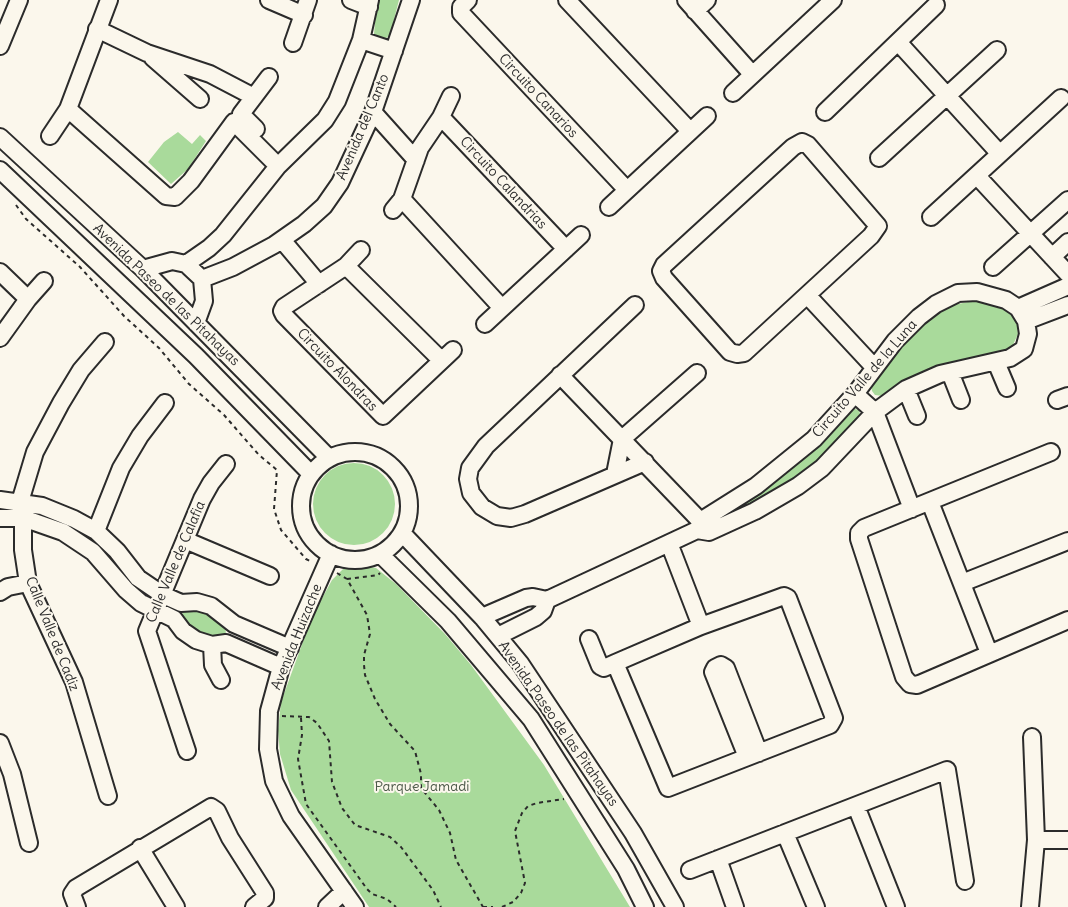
<!DOCTYPE html>
<style>
body{margin:0}
canvas{display:block;background:#fbf7ec}
</style>
<canvas width="1068" height="907"></canvas>
<script>
const g = document.querySelector('canvas').getContext('2d');
g.lineJoin = 'round';
function paint(path, color) { g.fillStyle = color; g.fill(path, 'evenodd'); }
const toPath = rows => new Path2D(rows.map(r => 'M' + r).join(''));
function stroke(path, color, width, dash) { g.strokeStyle = color; g.lineWidth = width; g.lineCap = dash ? 'butt' : 'round'; g.setLineDash(dash || []); g.stroke(path); }
function write(font, color, halo, rows, align = 'center') {
  g.font = font + ' Delius,sans-serif'; g.lineWidth = 4; g.setLineDash([]); g.textBaseline = 'middle'; g.strokeStyle = halo; g.fillStyle = color; for (const [text, x, y, turn = 0] of rows) {
    g.save(); g.translate(x, y); g.rotate((+turn || 0) * Math.PI / 180); g.textAlign = isNaN(turn) ? turn : align; if (halo) g.strokeText(text, 0, 0); g.fillText(text, 0, 0); g.restore();
  }
}
paint(toPath([
 [377,0,399,0,390,35,385,39,374,34],
 [178,132,192,144,200,135,206,141,188,169,171,184,148,162,164,142],
 [973,301,1000,306,1011,314,1017,324,1018,334,1012,347,1005,354,883,396,875,395,872,391,871,385,890,360,924,323,948,306],
 [851,408,859,410,861,418,825,456,786,487,735,512,790,468],
 '313 504a41 41 0 1 1 82 0a41 41 0 1 1-82 0Z',
 [366,566,376,568,396,584,445,634,471,665,544,765,630,907,369,907,291,790,280,754,278,730,281,702,312,617,332,580,345,567],
 [192,610,205,612,225,625,226,634,219,639,193,632,180,618,184,611]
]), '#a9da9b');
const minor = toPath([
 [269,0,304,15],
 [351,0,369,7],
 [468,0,461,7,461,13,627,190],
 [567,0,690,131],
 [686,0,752,74],
 [695,11,707,0],
 [97,29,147,53,210,74,254,97],
 [361,40,394,51],
 [898,42,1000,154],
 [293,43,308,0],
 [0,46,19,0],
 [153,58,200,99],
 [733,93,833,0],
 [68,109,166,196,175,197,191,181,234,122,278,166],
 [373,112,416,160],
 [825,112,936,5],
 [441,117,566,249],
 [256,129,241,114,269,77],
 [50,136,68,109,109,0],
 [0,137,143,269,328,457],
 [802,142,808,145,878,226,871,236,744,353,737,354,730,352,664,278,661,271,664,265,793,147,802,142],
 [879,158,997,50],
 [0,170,196,356,310,473],
 [977,176,1068,274],
 [402,199,502,308],
 [609,207,707,116],
 [393,210,402,199,420,148,441,117,451,96],
 [931,217,1061,98],
 [282,240,319,284],
 [361,250,346,266,284,307,282,311,284,315,383,416,453,350],
 [1052,257,1068,242],
 [186,264,209,248,223,235,278,166,325,120,337,101,361,40,370,0],
 [346,266,441,360],
 [993,267,1068,200],
 [143,269,172,261,186,264,202,279,204,301,196,323],
 [0,272,28,299],
 [202,279,233,267,274,245,304,224,324,206,340,183,373,112,411,0],
 [807,295,874,367],
 [635,305,486,446,470,468,468,479,471,493,482,507,497,516,511,518,525,514,645,462],
 [1018,308,1068,286],
 [1026,321,1068,305],
 [485,324,581,235],
 [0,338,28,299,44,281],
 [105,342,81,370,61,403,35,452,20,502,23,518,23,550,28,583,74,682,108,796],
 [996,362,1007,388],
 [950,372,961,400],
 [560,375,707,528],
 [906,389,917,416],
 [855,394,875,412,912,509],
 [1057,400,1068,396],
 '301 506a54 54 0 1 1 108 0a54 54 0 1 1-108 0Z',
 [1051,452,864,528,859,533,859,539,904,677,910,684,917,685,1068,620],
 [615,474,622,439,697,373],
 [0,500,42,506,74,519,96,531,117,551,138,578,163,595,181,603,197,602,211,606,234,624,290,648],
 [930,502,989,653],
 [0,518,23,518,63,532,93,552,126,590,141,603,174,619,183,631,196,640,212,645,226,643,281,667],
 [96,531,121,468,140,436,165,403],
 [402,533,482,617,520,663,633,833,675,907],
 [185,540,270,576],
 [669,543,701,626],
 [331,554,281,667,269,711,268,749,274,781,291,816,355,907],
 [380,554,448,621,531,719,626,869,645,907],
 [962,583,1068,541],
 [0,592,8,587,28,583],
 [482,617,526,598,533,597,547,600,697,530,709,532,755,511,798,486,822,468,875,412,906,389,940,374,1010,358,1024,349,1028,334,1026,321,1018,308,1006,300,977,292,958,293,936,304,919,317,895,341,855,394,814,439,756,486,702,520,697,530],
 [498,636,536,617,543,611,547,600],
 [589,639,600,666,604,668,615,663,701,626,784,596,788,598,834,718,830,725,668,788,615,663],
 [212,645,213,665,221,680],
 [0,743,12,774,29,843],
 [187,751,147,631,202,499,211,483,226,464],
 [747,757,713,672,715,668,721,665,726,668,759,753],
 [856,806,896,907],
 [785,833,816,907],
 [1036,840,1068,840],
 [140,848,176,907],
 [718,859,735,907],
 [690,870,947,770,965,881],
 [77,907,72,894,76,888,211,807,217,811,230,838,265,893,265,898,254,907],
 [327,907,344,891],
 [1030,907,1036,840,1032,737]
]);
stroke(minor, '#2b2b2b', 20);
stroke(toPath([
 [16,205,26,219,80,267,124,316,159,348,189,384,224,415,259,455,277,470,274,509,281,530,306,559,312,562],
 [337,573,347,579,367,615,370,634,364,655,364,665,365,675,375,699,390,724,415,751,421,774,421,788,439,810,450,833,456,860,483,907],
 [347,579,378,575,380,573],
 [282,716,309,717,317,723,329,741,332,782,342,808,355,825,390,837,401,847,433,890,441,907],
 [301,718,302,735,298,759,306,804,367,889,372,894,387,899,396,907],
 [483,907,493,907],
 [502,907,513,902,521,893,525,883,515,831,522,813,528,806,537,803,564,799]
]), '#2b2b2b', 2, [4, 4]);
stroke(minor, '#fbf7ec', 16);
write('14px', '#2b2b2b', '#fbf7ec', [
 ["Circuito Canarios",538,96,47],
 ["Avenida del Canto",363,127,-67],
 ["Circuito Calandrias",503,183,47],
 ["Avenida Paseo de las Pitahayas",166,295,44],
 ["Circuito Alondras",337,370,46],
 ["Circuito Valle de la Luna",865,379,-49],
 ["Calle Valle de Calafia",176,562,-67],
 ["Calle Valle de Cadiz",52,634,68],
 ["Avenida Huizache",297,637,-68],
 ["Avenida Paseo de las Pitahayas",558,724,55]
]);
write('14px', '#4a5747', '#fbf7ec', [
 ["Parque Jamadi",422,787]
]);
</script>
